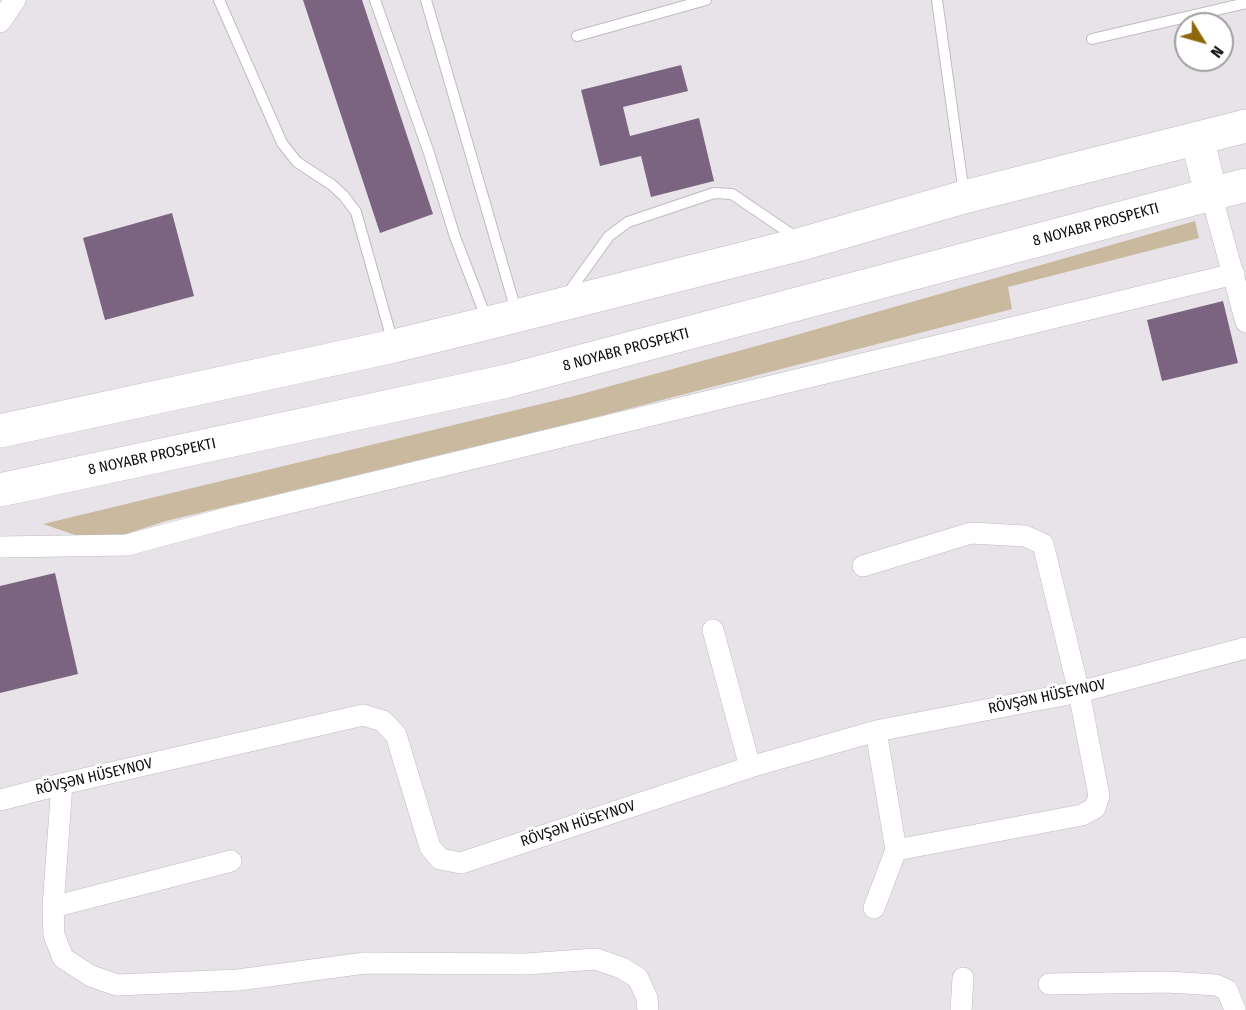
<!DOCTYPE html>
<meta charset="utf-8">
<style>
body{margin:0}
#map{position:relative;width:1246px;height:1010px;overflow:hidden;background:#e8e3e9;font-family:"Fira Sans Condensed",sans-serif}
canvas{display:block}
.north{position:absolute;left:1174px;top:12px;width:60px;height:60px;box-sizing:border-box;background:#fff;border:2px solid #9f9f9f;border-radius:50%;rotate:127deg;font-size:16px;font-weight:700;line-height:24px;text-align:center;color:#0f0e0f}
.north::after{content:'';display:block;margin:auto;width:21px;height:27px;background:#8d6709;clip-path:polygon(50% 0,100% 100%,50% 72%,0 100%)}
</style>
<div id="map">
<canvas width="1246" height="1010"></canvas>
<div class="north">N</div>
</div>
<script>
const g = document.querySelector('canvas').getContext('2d');
g.lineJoin = 'round';
function paint(path, color) { g.fillStyle = color; g.fill(path, 'evenodd'); }
const toPath = rows => new Path2D(rows.map(r => 'M' + r).join(''));
function stroke(path, color, width, dash) { g.strokeStyle = color; g.lineWidth = width; g.lineCap = dash ? 'butt' : 'round'; g.setLineDash(dash || []); g.stroke(path); }
function write(font, color, halo, rows, align = 'center') {
  g.font = font + ' "Fira Sans Condensed",sans-serif'; g.lineWidth = 6; g.setLineDash([]); g.textBaseline = 'middle'; g.strokeStyle = halo; g.fillStyle = color; for (const [text, x, y, turn = 0] of rows) {
    g.save(); g.translate(x, y); g.rotate((+turn || 0) * Math.PI / 180); g.textAlign = isNaN(turn) ? turn : align; if (halo) g.strokeText(text, 0, 0); g.fillText(text, 0, 0); g.restore();
  }
}
paint(toPath([
 [1195,221,1199,238,1008,287,1012,309,585,420,166,521,123,535,75,535,43,524,574,396,782,339]
]), '#c9ba9f');
paint(toPath([
 [303,0,362,0,433,214,380,233],
 [681,65,688,91,623,107,630,136,699,118,714,181,651,197,641,156,600,166,581,90],
 [172,213,194,296,105,320,83,238],
 [1223,301,1238,363,1162,381,1147,320],
 [55,573,78,674,0,693,0,586]
]), '#7a647f');
const lane = toPath([
 [219,0,282,143,297,162,332,185,344,196,356,212,393,343],
 [375,0,429,153,455,237,487,320],
 [426,0,517,314],
 [937,0,964,194],
 [577,36,706,0],
 [1092,39,1246,3],
 [566,296,609,236,628,222,714,193,732,194,797,238]
]);
const street = toPath([
 [0,22,15,0],
 [1211,194,1246,322],
 [0,547,127,545,235,516,1234,274],
 [863,566,971,533,1025,536,1043,544,1079,692,1099,796,1095,808,1082,815,896,850],
 [713,630,750,767],
 [62,784,53,907,54,935,63,958,91,976,117,985,238,980,365,963,526,964,596,959,622,968,638,978,647,998,648,1010],
 [0,800,62,784,363,715,383,721,396,735,430,847,440,859,461,863,750,767,876,731,1079,692,1246,648],
 [53,907,231,861],
 [874,908,896,850,876,731],
 [1049,984,1168,982,1216,985,1227,990,1235,1010],
 [961,1010,963,978]
]);
const highway = toPath([
 [1197,138,1211,194],
 [0,431,394,346,488,323,805,243,964,197,1246,126],
 [0,490,507,381,1246,185]
]);
stroke(lane, '#bfbbc0', 12);
stroke(street, '#bfbbc0', 22);
stroke(highway, '#bfbbc0', 34);
stroke(lane, '#fff', 10);
stroke(street, '#fff', 21);
stroke(highway, '#fff', 33);
write('15px', '#0f0e0f', '#fff', [
 ["8 NOYABR PROSPEKTI",1096,225,-15],
 ["8 NOYABR PROSPEKTI",626,350,-15],
 ["8 NOYABR PROSPEKTI",152,457,-12],
 ["RÖVŞƏN HÜSEYNOV",1047,697,-12],
 ["RÖVŞƏN HÜSEYNOV",94,777,-13],
 ["RÖVŞƏN HÜSEYNOV",578,824,-18]
]);
</script>
